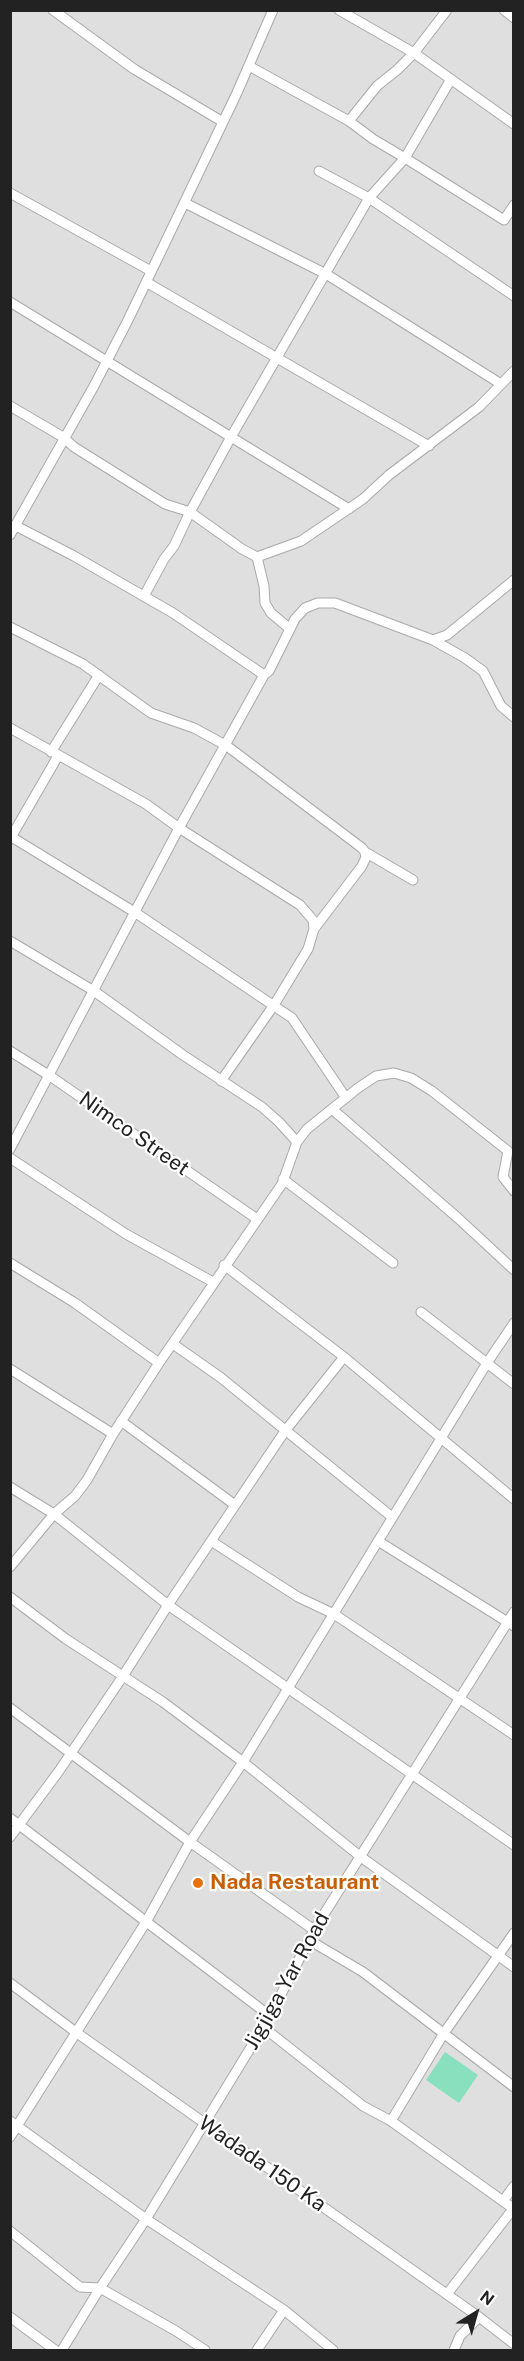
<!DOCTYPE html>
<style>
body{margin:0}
#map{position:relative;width:524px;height:2361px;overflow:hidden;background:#f2efe9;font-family:"Public Sans",sans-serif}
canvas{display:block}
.frame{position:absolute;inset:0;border:12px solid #222;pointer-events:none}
.north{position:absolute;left:446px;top:2283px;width:60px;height:60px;-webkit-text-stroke:4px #fff;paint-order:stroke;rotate:37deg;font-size:16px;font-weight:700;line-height:24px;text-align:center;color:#222}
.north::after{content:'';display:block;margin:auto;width:21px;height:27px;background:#222;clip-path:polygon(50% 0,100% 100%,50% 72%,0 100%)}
</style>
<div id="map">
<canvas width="524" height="2361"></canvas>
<div class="frame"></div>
<div class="north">N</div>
</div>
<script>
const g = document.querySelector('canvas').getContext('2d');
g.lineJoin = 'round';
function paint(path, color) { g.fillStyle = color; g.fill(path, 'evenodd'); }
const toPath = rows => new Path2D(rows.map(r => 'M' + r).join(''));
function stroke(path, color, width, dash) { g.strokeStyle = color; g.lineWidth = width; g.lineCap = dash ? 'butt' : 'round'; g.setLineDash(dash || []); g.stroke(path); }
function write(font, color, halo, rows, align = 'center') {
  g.font = font + ' "Public Sans",sans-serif'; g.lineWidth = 4.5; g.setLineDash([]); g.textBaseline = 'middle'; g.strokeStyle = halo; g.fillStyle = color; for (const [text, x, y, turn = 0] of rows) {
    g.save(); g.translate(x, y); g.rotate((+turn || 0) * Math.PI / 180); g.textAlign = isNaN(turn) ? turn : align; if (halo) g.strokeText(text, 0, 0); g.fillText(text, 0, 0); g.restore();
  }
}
paint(toPath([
 [11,11,513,11,513,2350,11,2350]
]), '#e0dfdf');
paint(toPath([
 [445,2052,478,2075,459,2103,426,2080]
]), '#88e0be');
const minor = toPath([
 [53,10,134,69,223,122],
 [339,10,414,53,514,124],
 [504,10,514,18],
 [249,66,349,121,373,139,405,158,451,79],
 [349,121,377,86,397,70,414,53,447,10],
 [319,171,369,198,514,296],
 [10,193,151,271],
 [185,203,326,274,501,384],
 [146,282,429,446],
 [10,302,231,437,369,198,405,158,504,220,514,205],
 [10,406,63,437,74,447,165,504,190,512,231,437,349,509],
 [16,526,74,556,173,613,264,675],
 [10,535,94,386,128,320,236,95,273,10],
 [257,557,301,541,363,499,389,475,479,407,514,371],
 [144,596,164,559,174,546,190,512,242,549,257,557,264,586,265,603,271,613,290,629],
 [10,627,83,664,151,713,194,728,227,746,362,848,365,852,413,880],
 [433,640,447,635,514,580],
 [10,728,146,804,179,828,300,905,313,920,314,929,308,949,274,1005,221,1081],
 [51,752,99,675],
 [10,836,136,913,292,1018,346,1098],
 [10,839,58,756],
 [314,929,362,866,366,857,365,852],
 [10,941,94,991,183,1055,262,1107,279,1122,297,1142],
 [10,1051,50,1076,257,1219],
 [332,1109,459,1219,514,1270],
 [10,1149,179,828,264,675,269,671,295,619,305,608,318,603,335,603,433,640,465,658,483,671,501,706,514,717],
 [10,1158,126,1234,213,1282],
 [283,1179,393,1263],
 [10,1263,75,1303,159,1363],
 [224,1265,344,1357,514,1499],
 [421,1312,514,1384],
 [173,1344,220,1377,392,1517],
 [10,1369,113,1434],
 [121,1421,235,1505],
 [10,1487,54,1514,168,1605,514,1845],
 [211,1541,298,1597,334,1614,514,1735],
 [378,1541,514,1626],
 [10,1567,54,1514,75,1496,87,1480,113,1434,159,1363,282,1184,297,1142,307,1129,358,1088,376,1076,394,1073,411,1078,432,1091,508,1151,503,1177,514,1191],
 [10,1597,66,1639,163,1702,243,1762,361,1857,514,1967],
 [10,1708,190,1842,314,1930],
 [10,1818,270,2016],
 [10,1837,59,1771,123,1676,168,1605,285,1431,344,1357],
 [309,1940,363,1972,514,2087],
 [10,1983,77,2033,479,2317,514,2344],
 [263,2027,363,2106,391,2121,514,2209],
 [10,2121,146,2219,284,2310,333,2350],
 [391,2121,444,2033,514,1933],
 [10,2137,146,1922,190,1842,243,1762,487,1363,514,1323],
 [503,2201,514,2186],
 [10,2231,80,2287,100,2288,176,2331,205,2350],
 [447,2294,513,2209],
 [10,2317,55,2350],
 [62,2350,100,2288,146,2219,270,2016,314,1930,514,1612],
 [257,2350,284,2310],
 [454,2350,460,2336,479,2317]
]);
stroke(minor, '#a9a9a9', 11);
stroke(minor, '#fff', 9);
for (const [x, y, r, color] of [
 [198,1883,6,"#e8710a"]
]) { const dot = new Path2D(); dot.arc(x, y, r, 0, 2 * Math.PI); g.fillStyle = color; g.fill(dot); stroke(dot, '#fff', 2); }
write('21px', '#222', '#fff', [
 ["Nimco Street",134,1134,35],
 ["Jigjiga Yar Road",287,1981,-61],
 ["Wadada 150 Ka",262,2164,35]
]);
write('bold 21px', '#c56008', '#fff', [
 ["Nada Restaurant",210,1883]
], 'left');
</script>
